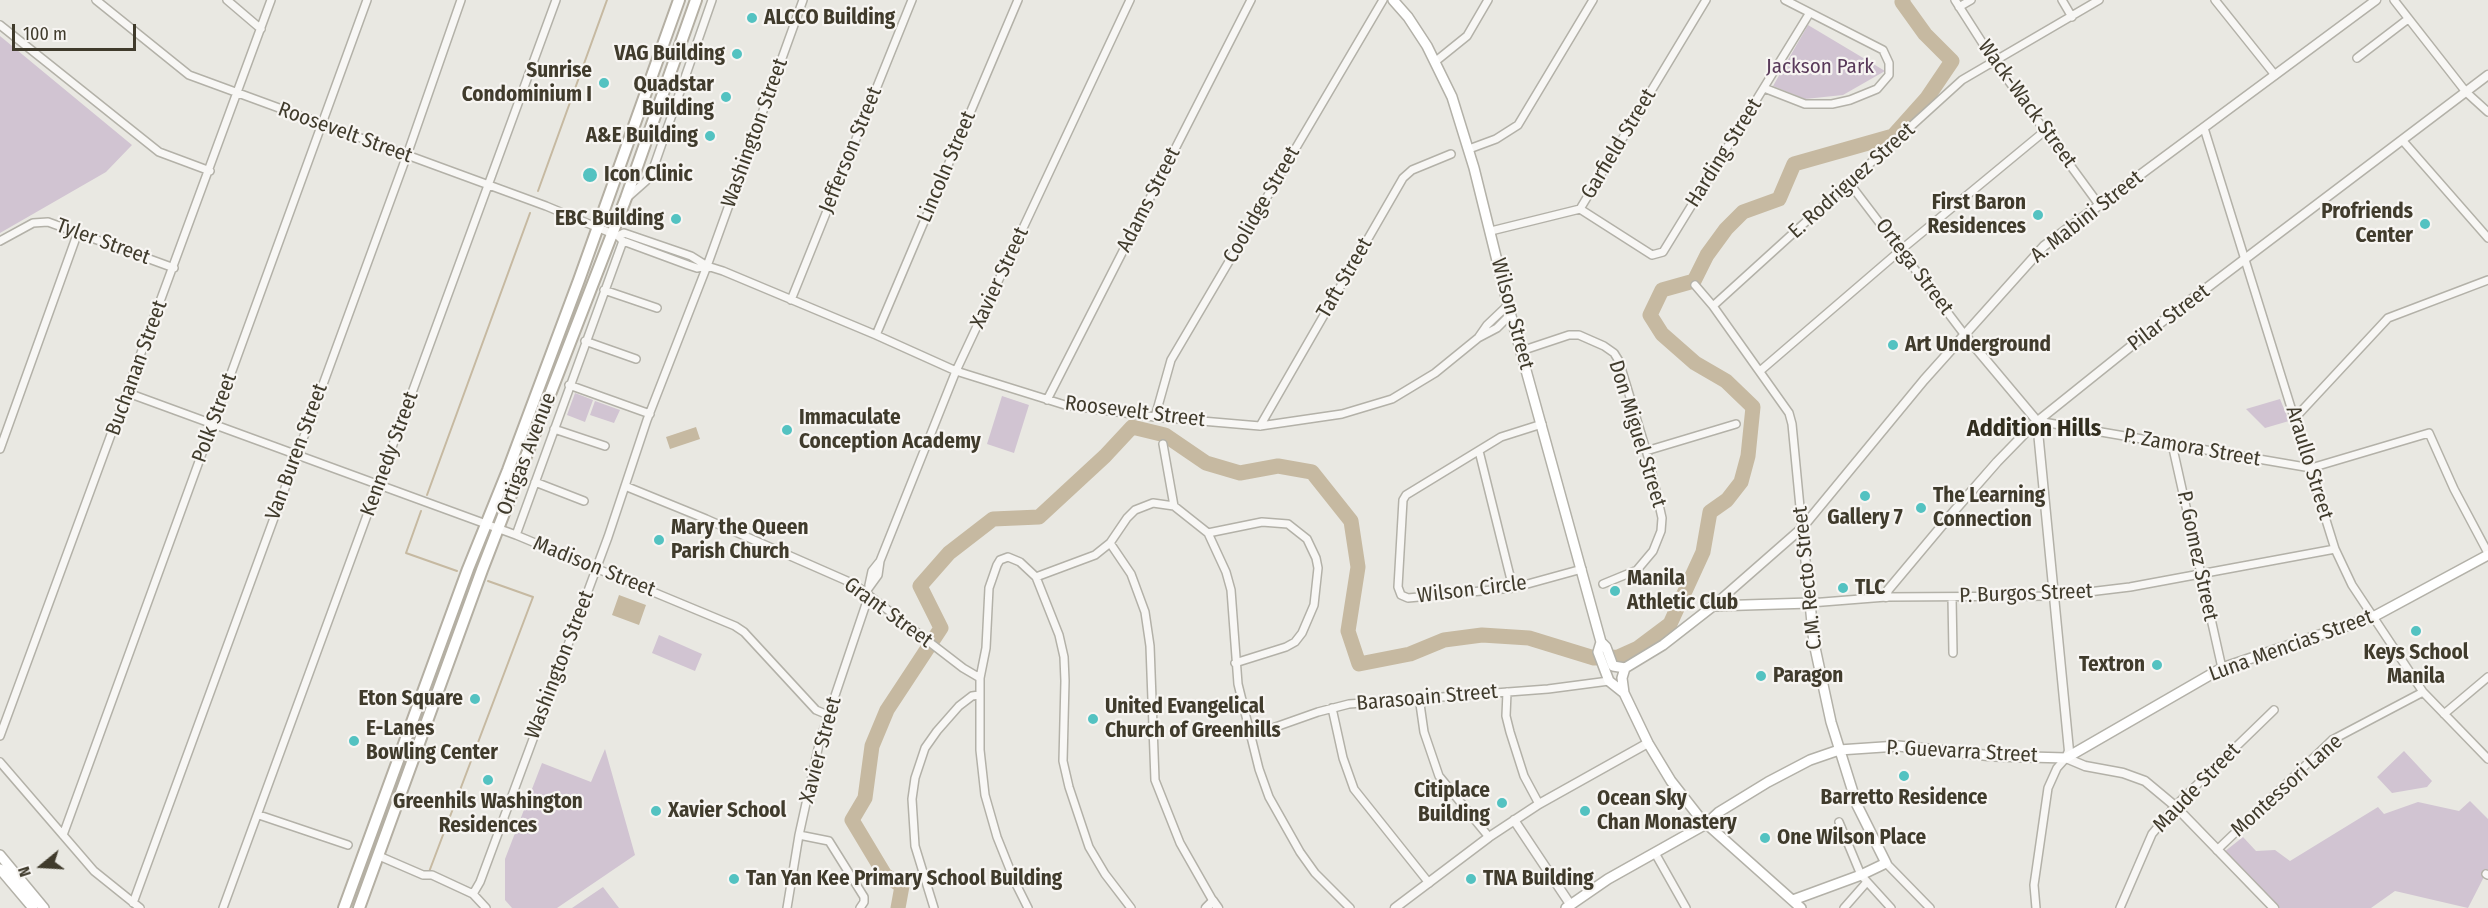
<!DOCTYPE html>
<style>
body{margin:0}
#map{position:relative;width:2488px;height:908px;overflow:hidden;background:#e9e8e2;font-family:"Fira Sans Condensed",sans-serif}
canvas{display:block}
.north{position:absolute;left:12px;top:836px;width:60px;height:60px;-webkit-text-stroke:4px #f7f5f2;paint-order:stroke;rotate:252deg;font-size:16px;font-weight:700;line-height:24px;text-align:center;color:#403b2c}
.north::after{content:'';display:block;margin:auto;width:21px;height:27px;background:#403b2c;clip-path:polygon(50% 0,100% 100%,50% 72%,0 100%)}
.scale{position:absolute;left:12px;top:24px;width:124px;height:27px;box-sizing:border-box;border:3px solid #403b2c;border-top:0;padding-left:8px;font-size:18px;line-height:21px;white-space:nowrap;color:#403b2c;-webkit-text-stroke:4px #f7f5f2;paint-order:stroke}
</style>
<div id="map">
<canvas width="2488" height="908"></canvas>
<div class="north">N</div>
<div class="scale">100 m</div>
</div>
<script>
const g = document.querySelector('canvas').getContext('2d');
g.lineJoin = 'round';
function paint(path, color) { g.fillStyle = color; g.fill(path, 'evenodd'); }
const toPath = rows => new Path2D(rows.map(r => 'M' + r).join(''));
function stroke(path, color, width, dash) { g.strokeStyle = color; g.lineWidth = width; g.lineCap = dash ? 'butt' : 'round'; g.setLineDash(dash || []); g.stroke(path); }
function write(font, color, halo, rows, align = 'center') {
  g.font = font + ' "Fira Sans Condensed",sans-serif'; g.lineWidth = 4.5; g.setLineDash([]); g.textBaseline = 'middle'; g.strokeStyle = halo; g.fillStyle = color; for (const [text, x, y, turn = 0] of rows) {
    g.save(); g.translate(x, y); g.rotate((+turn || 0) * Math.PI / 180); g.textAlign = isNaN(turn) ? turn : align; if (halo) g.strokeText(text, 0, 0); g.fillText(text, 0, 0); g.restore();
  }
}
paint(toPath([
 [1808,25,1885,71,1843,95,1805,99,1773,86],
 [0,36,132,145,106,172,0,233],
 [575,393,593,400,585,422,567,415],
 [1002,396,1029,405,1014,453,987,444],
 [2280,399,2289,421,2265,428,2246,409],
 [595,401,620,410,614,423,590,415],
 [659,635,702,654,695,671,652,653],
 [605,749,635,855,557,908,512,908,505,900,505,859,542,763,591,782],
 [2404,751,2432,781,2427,787,2392,793,2377,777],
 [2470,801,2488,819,2488,869,2468,908,2395,891,2371,908,2279,908,2224,852,2243,837,2256,851,2275,850,2290,861,2378,807,2384,814,2418,802,2459,811],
 [603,887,619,908,572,908]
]), '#d1c4d2');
paint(toPath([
 [696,427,700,439,670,449,666,437],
 [619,595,646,605,639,625,612,615]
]), '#c6b9a1');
stroke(toPath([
 [1901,0,1902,2],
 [538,191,607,0],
 [427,495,530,213],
 [421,511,406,553,457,571],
 [429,872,533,597,488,581]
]), '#c6b9a1', 2);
stroke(toPath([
 [898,908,902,886,885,875,852,820,865,798,872,746,887,710,941,628,920,586,949,553,993,519,1039,517,1105,456,1132,427,1165,435,1206,463,1240,473,1278,466,1312,472,1351,521,1358,567,1348,631,1359,664,1410,654,1444,640,1482,635,1529,638,1594,658,1618,657,1638,648,1670,624,1703,552,1710,512,1727,500,1741,482,1748,456,1753,407,1726,381,1695,363,1662,334,1650,315,1662,290,1694,281,1707,255,1726,229,1743,212,1779,199,1794,164,1893,136,1927,98,1952,61,1925,34,1902,2,1903,0]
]), '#c6b9a1', 15);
const minor = toPath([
 [96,0,189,75,546,206,618,236,623,241,688,265,697,268,707,266,723,271,876,335,956,371,1065,405,1155,417,1260,426,1342,414,1392,399,1435,373,1478,338,1497,328,1511,314],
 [227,0,261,29],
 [1955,0,1994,61,2100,206],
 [2062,0,2072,17],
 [2215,0,2275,75],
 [2394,0,2466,92,2488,112],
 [1959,7,1971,0],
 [0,25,159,152,210,171],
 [2357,58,2408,19],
 [1436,61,1467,36,1488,0],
 [1764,88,1805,104,1832,104,1850,100,1877,89,1889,75,1889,63,1883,50,1785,0],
 [2204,128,2335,549,2352,585,2423,692,2488,759],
 [2403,141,2488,238],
 [1469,149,1496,139,1518,125,1593,0],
 [1850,184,1964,334],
 [628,197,646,181,652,172,712,0],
 [1580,209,1652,255,1663,252,1809,14],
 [1491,231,1580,209,1706,0],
 [618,236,624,233,691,256,707,266,803,0],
 [0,241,33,223,48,222,174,268],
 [1695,285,1713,306,1789,413,1792,424,1802,528],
 [604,290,657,308],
 [791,300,912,0],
 [1713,306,1962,80,2099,0],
 [876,335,1018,0],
 [1478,338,1487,325,1508,305],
 [585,341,636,359],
 [1521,351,1569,335,1579,335,1604,346,1614,353,1619,361,1649,460,1662,518,1661,531,1653,551,1637,570,1603,584],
 [1760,371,1902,249,2046,130],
 [569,385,650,414],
 [128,393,516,535,735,626,744,632,816,710,828,715],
 [1047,400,1251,0],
 [1155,417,1171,360,1383,0],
 [2294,419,2388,318,2488,280],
 [2037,421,2311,468,2429,433,2454,489,2488,553],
 [1542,424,1501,437,1406,495,1403,500,1398,587,1401,595,1408,598,1513,588,1582,569],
 [1260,426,1403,178,1412,170,1451,154],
 [554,429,605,446],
 [1163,444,1174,506],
 [2172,444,2222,668],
 [0,449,78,232],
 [1479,451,1513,588],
 [1646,451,1736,424],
 [535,482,584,501],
 [625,486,706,519,854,584,963,668,980,678],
 [1208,533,1262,522,1288,524,1307,539,1316,558,1318,568,1314,605,1302,633,1295,642,1286,647,1235,663],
 [516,535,623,241],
 [1110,543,1131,574,1145,612,1150,646,1155,780,1180,843,1213,901],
 [1036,577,1095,555,1110,543,1127,518,1135,510,1153,503,1174,506,1208,533,1226,572,1231,590,1238,684,1259,769,1269,797,1300,852,1315,873,1350,908],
 [869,585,872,571,880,561],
 [865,593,878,575,880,561,956,371,1130,0],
 [1952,597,1953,653],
 [1810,603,1886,597,2055,596,2130,587,2335,549],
 [1507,692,1506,716,1510,732,1524,776,1539,804],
 [1419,697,1424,732,1439,776,1489,837],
 [1332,708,1343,758,1354,789,1429,883],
 [2444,714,2488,677],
 [0,736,271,0],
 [1250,736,1318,712,1349,704,1548,689,1609,681],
 [0,762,94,871,140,908],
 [259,815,348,845],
 [1839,822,1861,875,1891,908],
 [63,835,367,0],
 [799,835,829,841,864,897,864,902,860,908],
 [2217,850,2332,740,2423,692],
 [1655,853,1686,908],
 [379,856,423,875,432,875,473,894,486,908],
 [1886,863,1930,908],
 [2486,874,2488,875],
 [473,894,480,882,608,537,647,420,707,266],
 [133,903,407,155,461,0],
 [223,908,556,0],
 [787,908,799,835,820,740,869,595],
 [934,908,915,846,912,799,915,778,925,748,937,731,959,706,972,696,979,695],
 [1028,908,1015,882,997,837,985,795,980,750,980,678,986,648,989,588,997,565,1000,560,1008,557,1020,562,1036,577,1059,635,1064,657,1065,681,1063,761,1069,787,1089,847,1105,874,1131,908],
 [1844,908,1866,883],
 [2036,908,2034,885,2048,788,2057,768,2066,758],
 [2120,908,2152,834,2175,806,2274,710]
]);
const tertiary = toPath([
 [1964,334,2037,421,2069,751,2066,758,2085,766,2123,773,2145,781,2175,806,2274,908],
 [1802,528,1810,603],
 [1886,597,1888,590,1955,510,1997,462,2034,424,2155,327,2488,75],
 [1713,606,1802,528,1924,380,2044,246,2376,0],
 [1514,820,1570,904],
 [1206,908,1213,901,1218,908],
 [1395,908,1489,837,1539,804,1648,743]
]);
const secondary = toPath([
 [1393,0,1408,17,1427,46,1452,97,1474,168,1508,305,1601,642,1606,647,1613,666,1625,668],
 [1601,642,1598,652,1609,681,1624,693,1648,743,1671,781,1700,818,1801,908],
 [1625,668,1663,645,1713,606,1810,603,1814,643,1831,722,1857,805,1886,863,1861,875,1793,900],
 [1624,693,1622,678,1625,668],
 [0,855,44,908],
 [0,869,33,908],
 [1566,908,1608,879,1706,824,1719,812,1768,782,1810,760,1839,750,1898,746,1993,756,2066,758,2222,668,2373,617,2488,555]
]);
const primary = toPath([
 [344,908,468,569,508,470,579,280,679,0],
 [359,908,482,570,626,198,696,0]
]);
stroke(minor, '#b3b1a8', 10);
stroke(tertiary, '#b3b1a8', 11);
stroke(secondary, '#b3b1a8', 12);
stroke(primary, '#b4afa3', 14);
stroke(minor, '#f8f7f5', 7);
stroke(tertiary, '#f8f7f5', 8);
stroke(secondary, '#fff', 9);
stroke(primary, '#fff', 10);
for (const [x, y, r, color] of [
 [752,18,6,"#53c2c1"],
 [737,54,6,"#53c2c1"],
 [604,83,6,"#53c2c1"],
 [726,97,6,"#53c2c1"],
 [710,136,6,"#53c2c1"],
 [590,175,8,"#53c2c1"],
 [2038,215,6,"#53c2c1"],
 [676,219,6,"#53c2c1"],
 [2425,224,6,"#53c2c1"],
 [1893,345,6,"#53c2c1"],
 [787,430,6,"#53c2c1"],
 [1865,496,6,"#53c2c1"],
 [1921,508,6,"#53c2c1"],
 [659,540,6,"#53c2c1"],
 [1843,588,6,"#53c2c1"],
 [1615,591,6,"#53c2c1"],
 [2416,631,6,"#53c2c1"],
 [2157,665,6,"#53c2c1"],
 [1761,676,6,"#53c2c1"],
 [475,699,6,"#53c2c1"],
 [1093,719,6,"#53c2c1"],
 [354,741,6,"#53c2c1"],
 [1904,776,6,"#53c2c1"],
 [488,780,6,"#53c2c1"],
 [1502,803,6,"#53c2c1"],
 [656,811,6,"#53c2c1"],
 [1585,811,6,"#53c2c1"],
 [1765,838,6,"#53c2c1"],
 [734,879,6,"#53c2c1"],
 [1471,879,6,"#53c2c1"]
]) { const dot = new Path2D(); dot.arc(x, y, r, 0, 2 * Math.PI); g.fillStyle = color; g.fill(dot); stroke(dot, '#f7f5f2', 2); }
write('bold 21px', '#403b2c', '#f7f5f2', [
 ["ALCCO Building",764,18],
 ["VAG Building",725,54,"right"],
 ["Sunrise",592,71,"right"],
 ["Condominium I",592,95,"right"],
 ["Quadstar",714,85,"right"],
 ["Building",714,109,"right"],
 ["A&E Building",698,136,"right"],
 ["Icon Clinic",604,175],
 ["First Baron",2026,203,"right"],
 ["Residences",2026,227,"right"],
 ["Profriends",2413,212,"right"],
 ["Center",2413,236,"right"],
 ["EBC Building",664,219,"right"],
 ["Art Underground",1905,345],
 ["Immaculate",799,418],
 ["Conception Academy",799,442],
 ["The Learning",1933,496],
 ["Connection",1933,520],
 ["Gallery 7",1865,518,"center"],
 ["Mary the Queen",671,528],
 ["Parish Church",671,552],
 ["Manila",1627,579],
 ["Athletic Club",1627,603],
 ["TLC",1855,588],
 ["Keys School",2416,653,"center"],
 ["Manila",2416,677,"center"],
 ["Textron",2145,665,"right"],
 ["Paragon",1773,676],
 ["Eton Square",463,699,"right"],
 ["United Evangelical",1105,707],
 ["Church of Greenhills",1105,731],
 ["E-Lanes",366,729],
 ["Bowling Center",366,753],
 ["Citiplace",1490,791,"right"],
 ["Building",1490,815,"right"],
 ["Barretto Residence",1904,798,"center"],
 ["Ocean Sky",1597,799],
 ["Chan Monastery",1597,823],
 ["Greenhils Washington",488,802,"center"],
 ["Residences",488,826,"center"],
 ["Xavier School",668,811],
 ["One Wilson Place",1777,838],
 ["Tan Yan Kee Primary School Building",746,879],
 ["TNA Building",1483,879]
], 'left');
write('21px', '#593a5a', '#f7f5f2', [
 ["Jackson Park",1820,67]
]);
write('21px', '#403b2c', '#f7f5f2', [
 ["Wack-Wack Street",2027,104,54],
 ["Roosevelt Street",345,133,20],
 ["Washington Street",755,133,-70],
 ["Garfield Street",1619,144,-59],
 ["Jefferson Street",851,150,-68],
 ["Harding Street",1724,153,-58],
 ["Lincoln Street",947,167,-67],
 ["E. Rodriguez Street",1852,181,-42],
 ["Adams Street",1149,200,-63],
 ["Coolidge Street",1262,205,-60],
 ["A. Mabini Street",2087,217,-38],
 ["Tyler Street",103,242,20],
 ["Ortega Street",1914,267,53],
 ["Xavier Street",1000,278,-65],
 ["Taft Street",1345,278,-60],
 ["Wilson Street",1512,314,75],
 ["Pilar Street",2169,318,-37],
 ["Buchanan Street",137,368,-70],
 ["Roosevelt Street",1135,412,7],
 ["Polk Street",215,418,-70],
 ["Don Miguel Street",1637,434,73],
 ["P. Zamora Street",2192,448,10],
 ["Van Buren Street",297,452,-70],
 ["Kennedy Street",390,454,-70],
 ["Ortigas Avenue",527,454,-69],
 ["Araullo Street",2309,463,73],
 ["P. Gomez Street",2197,556,78],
 ["Madison Street",594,567,22],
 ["C.M. Recto Street",1808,578,-96],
 ["Wilson Circle",1472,590,-7],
 ["P. Burgos Street",2026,594,-2],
 ["Grant Street",888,613,36],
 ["Luna Mencias Street",2291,646,-20],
 ["Washington Street",560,665,-69],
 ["Barasoain Street",1427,698,-5],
 ["Xavier Street",821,750,-75],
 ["P. Guevarra Street",1962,752,3],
 ["Montessori Lane",2287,786,-42],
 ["Maude Street",2197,788,-46]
]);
write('bold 24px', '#312d1e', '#f7f5f2', [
 ["Addition Hills",2034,429]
]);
</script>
